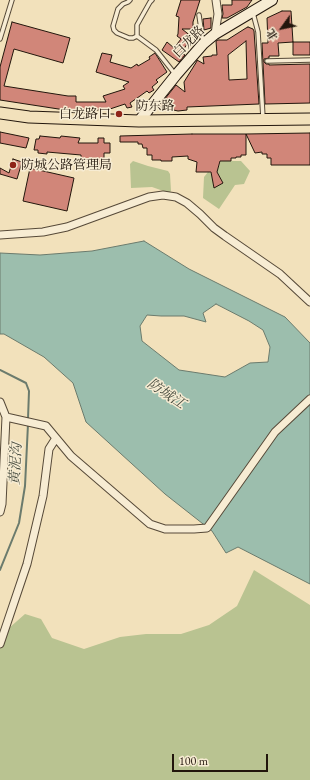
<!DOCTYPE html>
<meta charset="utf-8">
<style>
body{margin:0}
#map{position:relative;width:310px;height:780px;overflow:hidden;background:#f2e1bb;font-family:"EB Garamond","Noto Serif SC",serif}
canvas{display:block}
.north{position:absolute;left:262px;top:8px;width:40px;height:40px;-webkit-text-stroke:3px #f7ecd3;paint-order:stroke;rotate:237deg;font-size:11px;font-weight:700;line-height:16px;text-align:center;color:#22160c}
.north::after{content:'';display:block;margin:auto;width:14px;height:18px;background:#22160c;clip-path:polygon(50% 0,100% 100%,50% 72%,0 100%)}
.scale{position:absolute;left:172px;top:754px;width:96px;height:18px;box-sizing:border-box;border:2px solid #22160c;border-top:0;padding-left:5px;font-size:12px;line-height:14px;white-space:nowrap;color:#22160c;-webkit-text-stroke:3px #f7ecd3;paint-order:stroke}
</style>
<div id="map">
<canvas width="310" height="780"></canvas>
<div class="north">北</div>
<div class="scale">100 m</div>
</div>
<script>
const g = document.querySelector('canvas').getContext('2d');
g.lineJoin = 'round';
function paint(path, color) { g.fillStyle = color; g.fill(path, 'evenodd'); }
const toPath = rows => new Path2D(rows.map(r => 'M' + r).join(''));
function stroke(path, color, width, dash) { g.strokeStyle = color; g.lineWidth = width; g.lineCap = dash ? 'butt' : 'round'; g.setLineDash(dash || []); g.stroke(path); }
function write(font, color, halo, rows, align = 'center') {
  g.font = font + ' "EB Garamond","Noto Serif SC",serif'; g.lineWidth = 3; g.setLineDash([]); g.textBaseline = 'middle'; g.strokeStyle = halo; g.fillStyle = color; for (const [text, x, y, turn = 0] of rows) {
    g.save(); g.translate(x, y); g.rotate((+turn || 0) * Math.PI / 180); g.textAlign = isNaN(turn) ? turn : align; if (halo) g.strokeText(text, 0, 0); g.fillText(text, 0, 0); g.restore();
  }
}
paint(toPath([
 [223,154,228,155,229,161,241,161,250,171,244,184,235,185,219,209,203,198,204,177,208,172,211,173,214,187,223,183,217,172],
 [133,161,148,166,168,171,170,174,171,191,169,193,152,187,131,188,130,164],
 [254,570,310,605,310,780,0,780,0,636,25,614,41,619,52,638,84,649,120,637,146,634,181,634,209,625,237,606]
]), '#b9c391');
const water = toPath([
 [144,241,189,269,285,317,310,343,310,584,238,547,226,553,212,531,165,494,86,422,73,383,44,357,4,334,0,334,0,253,40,255,92,251,144,241],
 [216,304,249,321,263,330,270,347,268,362,250,363,225,377,179,370,142,341,140,326,147,315,161,316,184,316,206,322,203,313,216,304]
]);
paint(water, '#9cbead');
stroke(water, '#6b7b6d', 1);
stroke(toPath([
 [0,370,26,383,29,391,28,419],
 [0,570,19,523,25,486,28,424]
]), '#6b7b6d', 2);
const building = toPath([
 [181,0,200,0,193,22,193,29,182,29,192,37,181,53,185,55,179,62,162,50,167,42,174,48,181,39,177,36,178,34,179,17,176,16,181,0],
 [232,0,252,0,247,7,227,18,222,18,223,14,222,5,232,5,232,0],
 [282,11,291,11,293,42,278,43,279,56,269,56,269,58,264,59,264,62,266,64,269,64,269,65,310,64,310,103,265,104,262,43,268,43,267,18,282,11],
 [211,18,211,28,204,30,203,19,211,18],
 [12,22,70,38,63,63,14,49,4,86,68,96,76,96,76,102,106,102,103,96,125,89,123,86,129,82,96,72,102,53,112,55,110,62,131,68,137,64,138,66,150,59,149,57,155,53,167,72,156,80,158,82,152,87,154,90,149,93,147,91,140,96,130,103,132,107,127,108,125,104,107,110,65,110,0,100,0,67,12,22],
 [248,27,253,29,254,31,259,104,187,107,187,110,178,111,160,107,160,105,176,85,185,92,184,82,197,61,197,60,204,64,203,57,212,56,212,55,217,55,216,41,218,40,227,40,246,28,248,27],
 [246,41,247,79,229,80,228,55,246,41],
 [293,42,310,42,310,55,293,55,293,42],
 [0,132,29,138,26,148,0,143,0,132],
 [310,133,310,165,271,165,271,158,267,158,267,154,262,154,262,152,255,153,246,134,310,133],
 [192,134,246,134,246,155,241,155,241,157,236,157,236,158,231,158,231,161,220,161,217,172,223,183,214,188,211,172,196,172,197,162,188,159,188,156,172,157,172,161,161,161,161,160,152,160,152,155,147,155,147,148,143,148,142,144,138,144,138,142,120,142,120,136,192,134],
 [40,136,60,138,61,136,80,138,78,143,98,143,98,138,104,138,104,143,110,143,110,153,104,153,104,159,101,159,101,164,81,163,81,155,47,152,47,154,38,153,38,150,34,150,36,139,39,139,40,136],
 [13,159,22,162,17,179,0,174,0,168,9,173,13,159],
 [30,168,74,178,67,211,23,201,30,168]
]);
paint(building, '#d18679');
stroke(building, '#22160c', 1);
const lane = toPath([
 [130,0,128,2,123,4,118,9,113,26,114,30,117,33,129,38,133,38,137,36],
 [253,13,258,32,263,118],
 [199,15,203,43],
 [137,36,156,50,175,74],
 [137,36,137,25,150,2,152,0],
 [0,39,12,0],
 [267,61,310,60]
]);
const street = toPath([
 [215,34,218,14,216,0],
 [0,235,43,232,67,227,149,197,163,195,176,197,187,203,200,214,214,228,225,236,280,274,310,302],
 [0,402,6,417,2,504,0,512],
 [6,417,46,426,71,456,150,524,165,529,194,529,207,528,275,432,310,399],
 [0,644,27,564,43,496,49,449,56,438]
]);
const secondary = toPath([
 [139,121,176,75,203,44,215,34,272,0]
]);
const primary = toPath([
 [0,113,29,117,139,121,310,119]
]);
stroke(lane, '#564938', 5.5);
stroke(street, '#564938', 9);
stroke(secondary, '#22160c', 12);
stroke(primary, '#22160c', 13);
stroke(lane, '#f7ecd3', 3.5);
stroke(street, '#f7ecd3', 7);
stroke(secondary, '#f7ecd3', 10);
stroke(primary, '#f2e1bb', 11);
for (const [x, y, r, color] of [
 [119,114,4,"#8f2418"],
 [13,165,4,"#8f2418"]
]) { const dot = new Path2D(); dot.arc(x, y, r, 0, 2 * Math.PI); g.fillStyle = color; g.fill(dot); stroke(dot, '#f7ecd3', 1.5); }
write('13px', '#22160c', '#f7ecd3', [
 ["白龙路",189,42,-45],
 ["防东路",155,106]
]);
write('13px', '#22160c', '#f7ecd3', [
 ["白龙路口",111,114],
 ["防城公路管理局",21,165,"left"]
], 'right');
write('italic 14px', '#4d5144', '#f7ecd3', [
 ["防城江",166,394,34],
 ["黄泥沟",16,464,-87]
]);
</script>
